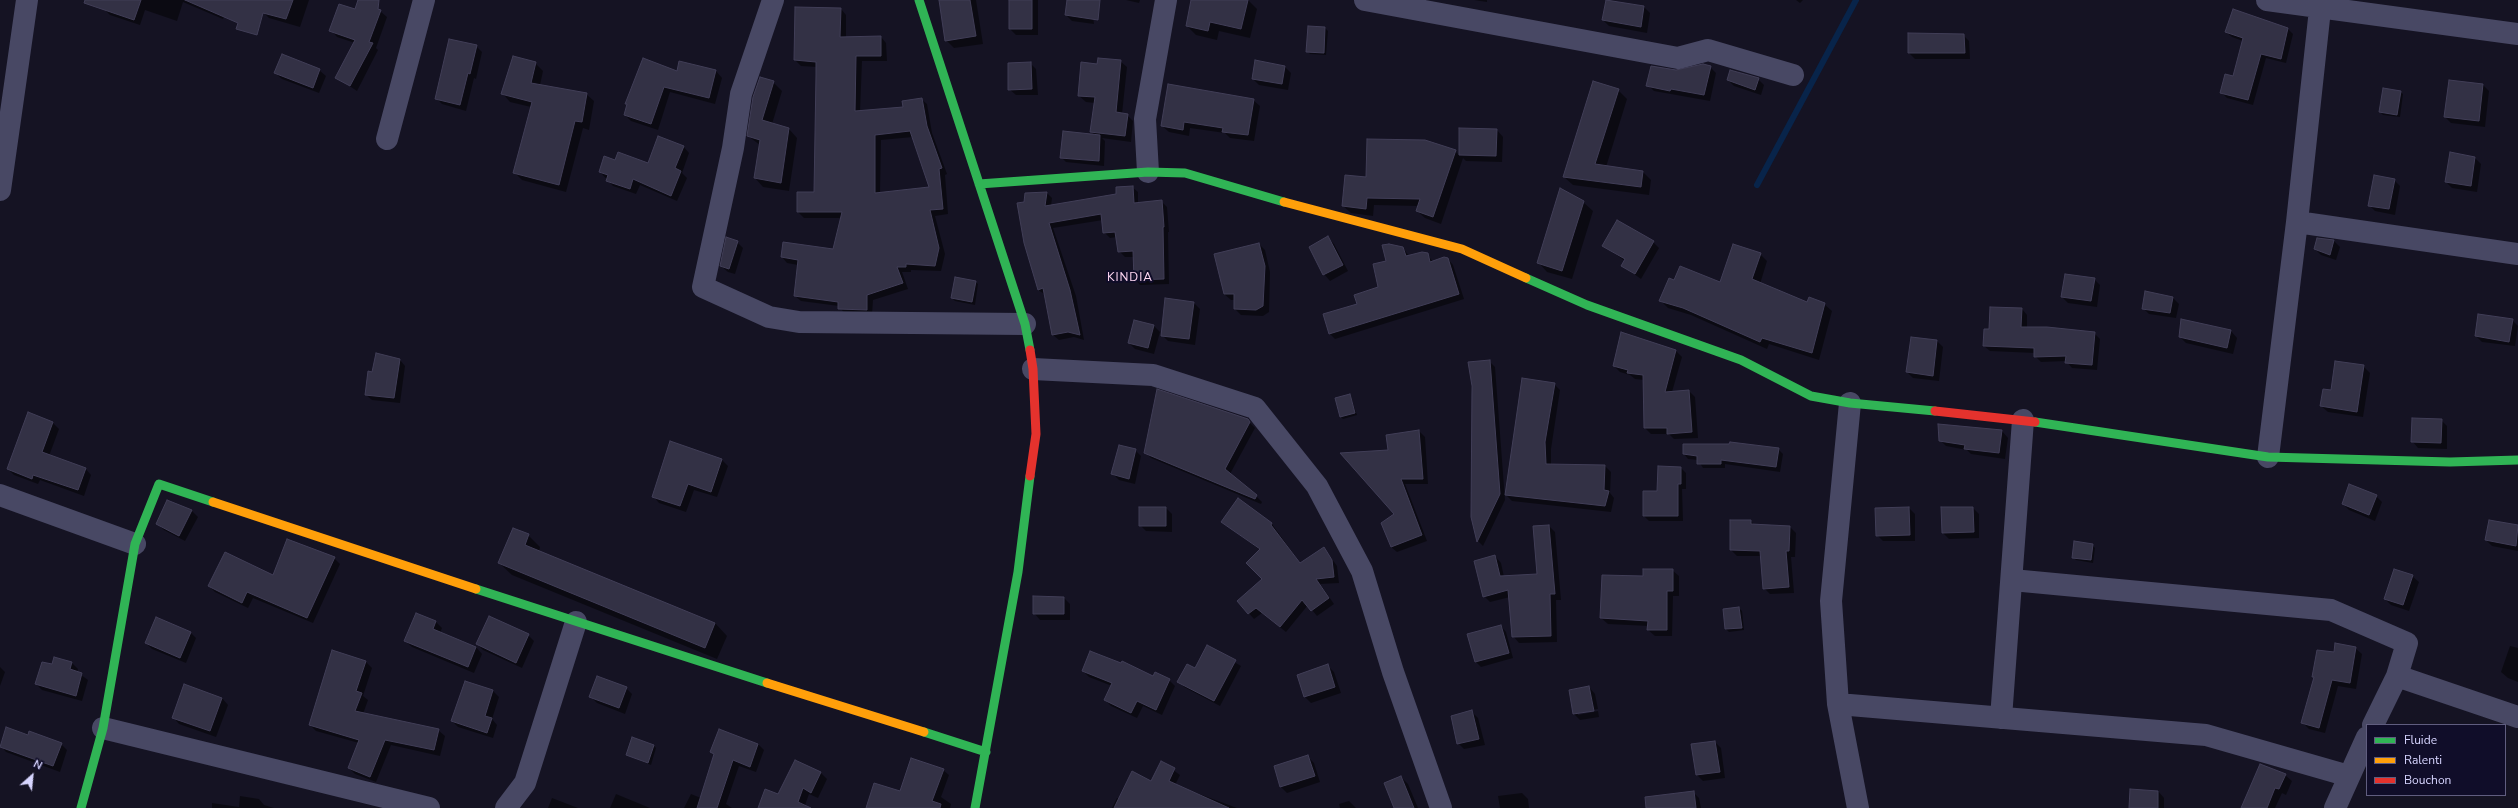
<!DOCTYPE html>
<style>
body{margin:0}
#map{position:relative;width:2518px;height:808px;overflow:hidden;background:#151323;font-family:"Nunito Sans",sans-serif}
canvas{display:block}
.legend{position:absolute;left:2366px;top:724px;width:140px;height:72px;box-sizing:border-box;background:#100d29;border:1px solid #605d7f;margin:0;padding:5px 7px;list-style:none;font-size:12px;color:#d7d5ff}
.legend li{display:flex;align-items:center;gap:8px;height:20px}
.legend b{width:20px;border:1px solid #605d7f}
.north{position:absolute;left:12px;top:756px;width:40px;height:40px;-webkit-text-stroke:3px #100d29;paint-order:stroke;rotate:27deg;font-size:11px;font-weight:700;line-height:16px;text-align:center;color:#d7d5ff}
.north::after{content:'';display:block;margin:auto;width:14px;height:18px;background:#d7d5ff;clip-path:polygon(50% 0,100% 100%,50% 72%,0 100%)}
</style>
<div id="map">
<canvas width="2518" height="808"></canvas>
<ul class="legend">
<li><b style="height:5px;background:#30b455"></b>Fluide</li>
<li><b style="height:5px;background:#ff9f0a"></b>Ralenti</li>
<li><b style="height:5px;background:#e5322d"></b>Bouchon</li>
</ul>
<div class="north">N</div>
</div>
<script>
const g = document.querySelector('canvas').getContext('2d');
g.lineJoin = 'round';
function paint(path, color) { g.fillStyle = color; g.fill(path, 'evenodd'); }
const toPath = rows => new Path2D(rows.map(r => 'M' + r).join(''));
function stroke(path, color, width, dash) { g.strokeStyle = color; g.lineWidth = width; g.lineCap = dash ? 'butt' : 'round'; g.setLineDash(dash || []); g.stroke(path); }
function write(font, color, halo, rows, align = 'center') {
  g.font = font + ' "Nunito Sans",sans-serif'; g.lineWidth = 4; g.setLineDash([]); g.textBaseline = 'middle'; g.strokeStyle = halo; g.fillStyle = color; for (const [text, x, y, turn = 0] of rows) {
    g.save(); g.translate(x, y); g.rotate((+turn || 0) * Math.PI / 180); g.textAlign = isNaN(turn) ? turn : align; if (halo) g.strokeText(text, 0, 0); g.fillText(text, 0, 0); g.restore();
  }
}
paint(toPath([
 [107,0,231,0,223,19,183,2,177,21,145,10,140,25,110,15,104,9],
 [266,0,309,0,300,27,269,18,263,12],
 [942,0,976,0,983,44,954,48,946,40],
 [1010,0,1038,0,1038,35,1016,35,1010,29],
 [1068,0,1091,0,1094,24,1072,21,1066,15],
 [1126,0,1140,0,1139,3],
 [1192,0,1248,0,1257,9,1250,38,1219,31,1217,40,1196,35,1187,26],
 [1474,0,1487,0,1487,2],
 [1796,0,1803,0,1800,3],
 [1606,1,1644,7,1650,13,1647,33,1609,26,1603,20],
 [841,9,846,15,846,38,881,37,886,43,887,61,862,61,860,112,904,108,921,99,927,104,932,133,947,174,945,175,948,214,935,216,945,254,941,271,911,270,911,272,902,272,908,289,873,300,872,315,845,314,839,306,801,301,795,296,798,265,787,263,782,257,834,250,842,218,804,218,798,212,798,193,815,193,817,67,801,66,795,60],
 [913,137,931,188,880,193,881,140],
 [2234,10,2288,29,2293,34,2286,63,2266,58,2253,105,2227,98,2221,92,2234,78,2243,41,2232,37,2226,32],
 [355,11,380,11,387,17,376,48,378,50,357,91,336,77,355,43,337,37,331,30],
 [1325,28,1328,31,1326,55,1310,54,1307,51],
 [1963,35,1969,41,1970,59,1915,59,1909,53],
 [476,46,482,52,476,79,474,78,466,111,442,104,436,98],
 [1120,61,1127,67,1122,114,1127,115,1133,121,1131,142,1102,138,1105,141,1104,166,1066,162,1061,157,1095,136,1091,131,1095,103,1086,102,1079,96,1098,65],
 [535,63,543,71,540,85,586,94,594,101,589,130,583,128,566,192,522,180,514,172,531,107,510,102,503,94],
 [1030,63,1036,69,1038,95,1016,95,1009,89],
 [1285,67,1291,73,1288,90,1259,85,1253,79],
 [1710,67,1716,73,1710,101,1654,91,1648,85,1676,71],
 [319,70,326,76,319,93,282,79,275,73],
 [716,71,722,78,715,104,670,92,658,130,631,121,625,115,628,105,626,104,678,73],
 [1758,79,1764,85,1761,95,1734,86,1728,80],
 [2450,81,2483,85,2489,91,2485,127,2451,123,2445,117],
 [773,82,782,91,772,124,789,129,797,138,789,191,763,187,755,178,760,145,748,136],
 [1618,90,1627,99,1606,167,1642,171,1651,180,1649,195,1573,185,1564,177],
 [2400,92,2403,94,2400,117,2383,115,2380,112],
 [1253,100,1260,106,1254,141,1230,138,1225,133,1190,128,1189,136,1169,132,1162,126],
 [1460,129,1497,130,1503,137,1502,162,1466,161,1463,158,1441,224,1425,218,1417,211,1418,206,1374,205,1373,216,1351,213,1343,206,1455,151,1460,156],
 [683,146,689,153,682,173,687,178,677,201,640,185,636,194,613,186,600,172,616,161,648,164],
 [2451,153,2475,158,2481,164,2477,192,2452,188,2446,182],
 [2394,180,2400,186,2395,215,2375,211,2369,205],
 [1132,187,1138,192,1138,204,1161,201,1167,207,1169,232,1168,232,1169,284,1140,285,1135,279,1134,257,1125,257,1119,251,1117,237,1110,238,1104,232,1103,220,1053,228,1076,296,1084,340,1074,337,1059,340,1053,335,1046,295,1038,290,1025,203,1047,193,1052,198,1051,206,1118,195],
 [1108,231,1120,232,1108,233],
 [1583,202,1593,211,1572,279,1547,272,1538,262],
 [1328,238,1334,244,1348,271,1330,281,1324,274],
 [2318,239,2334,241,2340,247,2336,260,2321,255,2315,249],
 [737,242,743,248,735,274,728,272,721,266],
 [1653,242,1659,248,1641,279,1623,266,1625,261,1604,246],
 [1259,244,1265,250,1270,272,1269,312,1263,316,1241,315,1235,309,1235,300,1231,300,1224,294],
 [1403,248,1409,256,1427,254,1433,262,1448,259,1453,265,1464,299,1335,339,1330,334,1358,304,1379,288,1387,261],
 [1760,254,1767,261,1760,284,1808,303,1824,304,1832,311,1819,360,1769,344,1767,349,1691,315,1668,308,1661,301,1675,282,1721,283],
 [2094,279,2100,285,2097,307,2068,303,2062,297],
 [975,282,978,284,975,305,955,301,952,298],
 [2173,298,2179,304,2176,318,2149,314,2143,308],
 [1194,303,1200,309,1195,345,1168,341,1162,335],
 [2022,309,2027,315,2027,328,2094,333,2100,339,2097,370,2072,368,2066,361,2041,362,2035,356,2035,353,1990,351,1984,346,1990,330],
 [2512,320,2518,326,2515,346,2482,342,2476,336],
 [1154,326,1160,332,1154,354,1135,349,1129,343],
 [2231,331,2237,338,2233,354,2186,343,2180,337],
 [1912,338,1937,341,1943,347,1939,381,1913,378,1907,372],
 [1676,351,1682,357,1672,392,1689,391,1695,397,1698,438,1674,439,1669,434,1651,434,1645,428,1644,380,1635,379,1630,375,1620,372,1614,366],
 [377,354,400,360,405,366,400,403,372,400,366,395],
 [1489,361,1495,367,1505,500,1483,546,1478,541,1472,516,1472,398,1470,363],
 [2363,366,2370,373,2363,417,2328,412,2321,406],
 [1554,384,1560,390,1551,449,1551,465,1605,466,1611,472,1610,493,1614,498,1611,512,1512,501,1506,495],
 [1350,395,1357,415,1343,419,1340,416],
 [29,413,53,423,59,429,49,456,85,468,91,475,84,496,40,480,38,484,14,475,8,469],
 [1247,420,1255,428,1230,474,1256,496,1262,502,1261,504,1151,458,1145,452],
 [2441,420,2447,426,2447,449,2418,448,2412,441],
 [1419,431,1425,437,1428,484,1405,484,1427,541,1397,552,1391,547,1395,514,1389,451],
 [2002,431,2008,438,2005,459,1971,454,1967,450,1946,446,1940,440],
 [1778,449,1783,454,1780,472,1725,464,1725,468,1703,468,1698,460,1688,459,1684,454],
 [1135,450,1141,456,1135,484,1119,480,1113,474],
 [721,459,728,466,717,497,694,490,686,512,659,503,653,496],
 [1681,468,1686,473,1686,489,1682,489,1683,521,1649,521,1644,516,1658,492],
 [2376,496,2382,502,2375,521,2349,510,2343,504],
 [1166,508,1172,514,1172,532,1146,531,1140,525],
 [1909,508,1915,514,1915,541,1883,541,1877,535],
 [1973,508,1979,514,1979,538,1949,539,1943,533],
 [192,511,198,517,185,541,164,530,158,524],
 [1751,521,1755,526,1790,527,1796,533,1795,557,1791,557,1794,593,1770,594,1764,588,1761,556,1737,556,1731,550],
 [2489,521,2518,526,2518,551,2492,546,2486,540],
 [1222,522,1272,524,1300,563,1324,548,1337,566,1339,583,1320,584,1334,604,1317,616,1308,605,1286,632,1262,613,1254,619,1238,601,1264,579,1260,550],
 [1549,526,1555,532,1561,600,1556,600,1557,642,1519,643,1513,636,1510,597,1490,602,1484,596,1495,556,1501,563,1504,577,1538,574],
 [528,535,540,547,539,552,715,623,727,636,717,659,512,575,499,563],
 [2092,545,2095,548,2093,563,2076,560,2073,557],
 [334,558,340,564,313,623,253,598,248,608,215,592,209,586,273,577],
 [1672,570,1679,576,1679,596,1673,596,1672,636,1655,636,1648,630,1649,626,1608,624,1601,618,1603,576,1644,577],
 [2412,576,2419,582,2409,611,2391,605,2385,599],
 [1064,598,1070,604,1070,620,1040,620,1034,613],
 [1739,608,1742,611,1744,630,1729,632,1726,629,1724,610],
 [416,614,436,622,442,628,440,633,476,647,482,654,474,673,412,647,405,641],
 [1501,626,1506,632,1513,658,1481,667,1476,662,1469,635],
 [190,632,196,638,186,663,152,649,146,643],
 [528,635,534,641,522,668,483,650,477,644],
 [1207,646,1241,666,1220,706,1184,687,1179,681,1195,669],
 [2510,646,2518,648,2518,682,2508,678,2501,672],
 [2355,648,2362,654,2356,689,2338,686,2325,733,2309,729,2303,723,2315,678,2313,677,2334,653],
 [365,661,372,668,363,696,368,700,363,714,438,730,445,736,440,756,391,745,376,782,355,774,349,768,359,743,316,731,310,725],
 [72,663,78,669,77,672,88,680,82,701,42,690,36,684,52,666],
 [1328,666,1334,672,1341,693,1311,703,1305,697,1298,676],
 [0,667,5,672,0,686],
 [1083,671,1169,680,1175,686,1162,715,1143,706,1137,718,1111,706,1105,700,1112,686,1089,677],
 [466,682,493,691,499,697,492,719,497,725,493,738,458,727,452,721],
 [1589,687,1595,694,1598,709,1578,713,1578,715,1598,711,1599,717,1580,720,1574,714,1570,691],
 [626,688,632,694,625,714,597,703,590,696],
 [222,698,228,705,216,737,179,724,173,717],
 [1472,712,1478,718,1485,745,1464,749,1458,743],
 [6,728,61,744,67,750,60,772,6,752,0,745],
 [1715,742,1721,748,1725,778,1703,781,1697,775],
 [758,744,764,750,756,772,739,766,726,804,732,808,684,808,691,794,701,798,715,755,711,752],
 [654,746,656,748,651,765,627,755],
 [1308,757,1314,763,1320,782,1287,793,1281,787],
 [796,761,821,773,827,779,818,798,809,794,804,808,759,808,779,795],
 [1162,762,1180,775,1175,785,1237,808,1112,808,1117,798,1120,799,1152,782],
 [943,770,949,775,941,797,951,804,950,808,867,808],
 [2285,775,2292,781,2286,795,2282,793,2275,808,2243,808],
 [1401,777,1408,784,1418,808,1395,808],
 [2131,790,2158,791,2164,798,2164,808,2130,808],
 [1693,792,1699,798,1701,808,1651,808],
 [1522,793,1528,799,1529,808,1500,808,1498,796],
 [616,794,650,808,610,808],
 [240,796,259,799,264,805,274,808,212,808,212,803,239,807],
 [552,798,578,808,548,808],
 [1349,801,1356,808,1340,808,1339,804]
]), '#0007');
stroke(toPath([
 [1757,185,1856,0]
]), '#08244a', 6);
const building = toPath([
 [85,0,141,0,134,20,84,3,85,0],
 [185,0,293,0,286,19,263,13,257,35,236,29,238,23,185,0],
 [358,0,379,0,378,9,381,10,369,42,373,43,350,86,335,78,355,40,329,31,339,4,355,9,358,0],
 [939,0,970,0,976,36,945,41,939,0],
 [1009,0,1032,0,1032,29,1009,29,1009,0],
 [1067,0,1100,0,1098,20,1065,15,1067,0],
 [1191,0,1248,0,1241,29,1210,22,1208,31,1186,26,1191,0],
 [1606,0,1644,6,1641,27,1602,20,1606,0],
 [795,7,841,8,840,37,881,36,881,56,856,56,855,111,903,107,902,101,922,98,927,126,942,168,939,169,943,209,930,210,939,248,935,266,906,264,906,267,897,267,903,283,867,295,867,310,838,309,838,302,794,296,798,260,781,257,783,242,833,249,842,212,797,212,797,192,814,192,816,75,816,62,794,60,795,7],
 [910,131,929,187,875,193,875,135,910,131],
 [2233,9,2288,28,2281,59,2261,54,2248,100,2220,93,2225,74,2233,76,2243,38,2225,32,2233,9],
 [1308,26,1325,27,1324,53,1306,52,1308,26],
 [1908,33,1964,34,1965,53,1908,53,1908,33],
 [449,39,477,45,470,74,468,73,460,105,435,99,449,39],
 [282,54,320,69,313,88,274,73,282,54],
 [513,56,536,62,531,83,587,93,582,122,575,121,559,185,513,173,532,102,501,94,513,56],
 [643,58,677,71,679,61,716,70,709,98,664,87,651,124,624,115,627,104,625,104,643,58],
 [1098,58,1121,60,1116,112,1128,114,1125,136,1090,132,1095,97,1078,96,1081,62,1097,64,1098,58],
 [1255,60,1285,66,1282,84,1252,79,1255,60],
 [1031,62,1032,89,1008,90,1008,63,1031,62],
 [1703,64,1711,66,1704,95,1671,89,1670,91,1646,86,1651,66,1676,70,1703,64],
 [1730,70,1759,78,1755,90,1727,80,1730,70],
 [760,77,774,81,762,120,789,128,781,183,754,178,760,140,747,136,753,97,760,77],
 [2449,80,2483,84,2479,121,2444,117,2449,80],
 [1593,81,1619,89,1595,164,1643,171,1641,187,1563,177,1593,81],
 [1168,84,1254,99,1248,135,1222,132,1223,128,1184,122,1183,130,1161,126,1168,84],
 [2383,88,2401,91,2397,115,2379,112,2383,88],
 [1459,128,1497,129,1496,156,1459,155,1459,128],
 [1063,131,1100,135,1099,161,1060,158,1063,131],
 [658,136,684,146,675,168,681,171,671,196,633,179,630,189,606,181,608,175,599,172,604,156,615,160,618,152,648,163,658,136],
 [1367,139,1425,140,1456,150,1433,217,1416,211,1420,199,1367,198,1366,209,1342,206,1345,175,1366,177,1367,139],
 [2450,152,2475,157,2471,186,2445,182,2450,152],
 [2374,175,2395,179,2389,209,2368,206,2374,175],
 [1133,186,1134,203,1162,200,1164,227,1163,227,1164,279,1134,280,1133,251,1118,252,1115,232,1103,233,1101,214,1049,223,1070,290,1080,335,1068,332,1052,335,1043,288,1038,290,1024,243,1017,203,1024,202,1025,193,1047,192,1045,206,1116,194,1116,187,1133,186],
 [1560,188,1584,201,1562,271,1537,263,1560,188],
 [1617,220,1654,241,1635,274,1621,266,1625,259,1602,246,1617,220],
 [1328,236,1343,265,1323,275,1309,247,1328,236],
 [726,237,738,241,729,269,720,266,726,237],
 [2317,238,2334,240,2330,255,2314,249,2317,238],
 [1259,243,1265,266,1263,306,1256,310,1234,309,1234,294,1224,294,1214,254,1259,243],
 [1389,244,1403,247,1406,256,1422,252,1428,253,1430,262,1444,257,1448,258,1459,294,1329,334,1323,314,1357,304,1354,295,1378,287,1373,264,1386,261,1382,245,1389,244],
 [1733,244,1761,253,1752,279,1807,302,1809,297,1825,303,1812,353,1762,338,1760,342,1683,308,1659,301,1669,278,1674,280,1680,266,1720,282,1733,244],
 [2065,274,2095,278,2091,301,2061,297,2065,274],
 [955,277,976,281,972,302,951,298,955,277],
 [2145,291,2173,297,2170,313,2142,309,2145,291],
 [1165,298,1194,302,1189,339,1161,336,1165,298],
 [1990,307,2022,308,2021,327,2047,327,2095,332,2092,365,2065,363,2066,356,2034,357,2034,348,1983,346,1984,329,1989,329,1990,307],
 [2478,314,2513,319,2509,342,2475,336,2478,314],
 [2181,319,2231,330,2227,348,2179,337,2181,319],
 [1134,320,1154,325,1148,348,1128,343,1134,320],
 [1621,332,1676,350,1665,392,1689,390,1692,432,1667,434,1667,428,1644,428,1643,375,1627,373,1628,370,1613,366,1621,332],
 [1911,337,1937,340,1933,376,1906,372,1911,337],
 [376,353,400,359,394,398,365,395,368,371,372,372,376,353],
 [1490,360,1500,494,1477,542,1471,517,1472,386,1468,362,1490,360],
 [2335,361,2364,365,2357,412,2320,406,2323,389,2331,390,2335,361],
 [1522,378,1555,383,1545,442,1546,464,1605,465,1604,490,1609,491,1605,506,1505,495,1522,378],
 [1157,389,1248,419,1250,422,1225,469,1257,495,1255,499,1144,453,1157,389],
 [1350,394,1355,413,1340,417,1335,398,1350,394],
 [28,412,53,422,42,452,86,468,78,490,33,475,32,479,7,469,28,412],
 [2412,418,2442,419,2441,443,2411,442,2412,418],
 [1938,424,2002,430,1999,453,1964,449,1965,445,1939,441,1938,424],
 [1419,430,1423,479,1401,479,1422,535,1391,547,1381,523,1394,514,1340,453,1388,450,1386,435,1419,430],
 [670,441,722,459,711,492,688,484,680,506,652,497,670,441],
 [1730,442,1779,448,1776,467,1721,460,1721,464,1697,464,1697,456,1683,454,1683,444,1729,444,1730,442],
 [1119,445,1136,449,1129,479,1111,474,1119,445],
 [1658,466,1681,467,1681,484,1678,484,1678,516,1643,516,1643,491,1657,491,1658,466],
 [2349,484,2377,495,2369,515,2342,504,2349,484],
 [1238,498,1272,523,1271,525,1300,563,1324,547,1332,560,1334,577,1316,579,1329,598,1311,611,1302,600,1280,627,1256,608,1248,614,1237,601,1262,579,1246,563,1260,549,1221,522,1238,498],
 [167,500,192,510,179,536,156,524,167,500],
 [1139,507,1166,507,1166,526,1139,526,1139,507],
 [1909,507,1910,535,1876,536,1875,508,1909,507],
 [1941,507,1973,507,1974,532,1942,533,1941,507],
 [1730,520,1751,520,1751,524,1790,526,1789,551,1786,551,1789,587,1763,589,1760,551,1730,550,1730,520],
 [2489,520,2518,525,2516,546,2485,540,2489,520],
 [1549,525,1555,594,1550,594,1551,636,1512,637,1508,590,1483,597,1474,561,1495,555,1500,576,1537,574,1533,526,1549,525],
 [513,528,529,534,525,545,715,623,705,648,498,563,513,528],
 [287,539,335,557,307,618,247,592,242,603,208,586,225,552,273,575,287,539],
 [2074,541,2093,544,2091,560,2072,558,2074,541],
 [1643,569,1673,569,1673,591,1667,591,1667,630,1647,630,1648,621,1600,618,1602,575,1643,576,1643,569],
 [2394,569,2413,575,2403,605,2384,599,2394,569],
 [1033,596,1064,597,1064,614,1033,614,1033,596],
 [1739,607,1742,628,1725,629,1723,609,1739,607],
 [416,613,436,621,433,629,476,647,468,667,404,641,416,613],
 [489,616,529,634,516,663,476,644,489,616],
 [156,617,191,632,180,658,145,643,156,617],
 [1501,625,1509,653,1475,662,1467,634,1501,625],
 [2335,643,2356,647,2350,683,2332,680,2319,728,2301,723,2314,677,2312,677,2317,650,2334,652,2335,643],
 [1207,645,1236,660,1214,701,1177,682,1187,664,1195,668,1207,645],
 [332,650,366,661,356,691,362,693,355,711,439,729,434,750,385,740,370,777,348,768,359,740,309,725,332,650],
 [1090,651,1121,663,1122,661,1153,676,1155,672,1170,679,1156,710,1137,701,1131,713,1104,700,1112,683,1082,671,1090,651],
 [54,657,72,662,70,669,82,673,76,696,35,684,42,662,52,664,54,657],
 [1328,664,1335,687,1304,697,1297,675,1328,664],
 [597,676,627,687,619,708,589,697,597,676],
 [465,681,493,690,485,716,492,718,487,733,451,721,465,681],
 [184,684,222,698,210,731,172,718,184,684],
 [1589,686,1594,711,1573,714,1569,690,1589,686],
 [1472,710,1479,739,1457,744,1451,716,1472,710],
 [6,727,28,735,29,731,62,743,53,766,0,747,6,727],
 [719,729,758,744,750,767,733,760,717,808,697,808,714,754,710,752,719,729],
 [632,737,654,745,648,763,626,755,632,737],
 [1715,741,1720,772,1696,775,1691,744,1715,741],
 [1308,755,1315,776,1280,787,1274,766,1308,755],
 [911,758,944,769,932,801,941,804,940,808,866,808,874,783,900,791,911,758],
 [795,760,821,772,811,793,803,788,798,802,811,808,758,808,765,789,778,794,795,760],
 [1161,761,1175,768,1169,781,1229,808,1114,808,1132,771,1151,781,1161,761],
 [2260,764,2286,774,2279,789,2275,788,2267,808,2241,808,2260,764],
 [1401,776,1414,808,1394,808,1384,783,1401,776],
 [2130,789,2158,791,2158,808,2129,808,2130,789],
 [1694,791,1696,808,1646,808,1645,797,1694,791]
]);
paint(building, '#333145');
stroke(building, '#413e57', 1);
stroke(toPath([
 [773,0,741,94,733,148,703,287,769,317,799,322,1025,324],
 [1365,0,1678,58,1708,50,1793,75],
 [2267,0,2518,34],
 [387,139,424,0],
 [1148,172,1145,119,1166,0],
 [0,190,27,0],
 [2297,222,2518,254],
 [1033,369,1153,375,1255,408,1317,486,1362,571,1393,672,1441,808],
 [1850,403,1831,601,1838,704,1858,808],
 [2268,457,2297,222,2321,0],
 [0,495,135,544],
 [2012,580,2331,610,2407,643,2397,676,2373,725],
 [2397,676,2518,717],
 [1838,704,2206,735,2349,776],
 [2001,718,2023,420],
 [103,728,429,808],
 [506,808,525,783,576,622],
 [2335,808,2367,737]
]), '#484864', 22);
stroke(toPath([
 [919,0,1025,324,1030,350],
 [979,184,1148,172,1185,173,1284,202],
 [1526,278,1587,305,1741,360,1811,396,1850,403,1935,411],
 [2035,422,2268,457,2450,462,2518,460],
 [476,589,767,683],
 [924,732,986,752],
 [81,808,103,728,135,544,159,484,213,502],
 [975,808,1018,572,1030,476]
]), '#30b455', 9);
stroke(toPath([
 [1284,202,1462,249,1526,278],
 [213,502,476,589],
 [767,683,924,732]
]), '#ff9f0a', 9);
stroke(toPath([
 [1030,350,1033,369,1036,434,1030,476],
 [1935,411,2035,422]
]), '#e5322d', 9);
g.letterSpacing = '1px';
write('12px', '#ffd7f3', '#100d29', [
 ["KINDIA",1130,278]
]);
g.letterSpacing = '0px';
</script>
